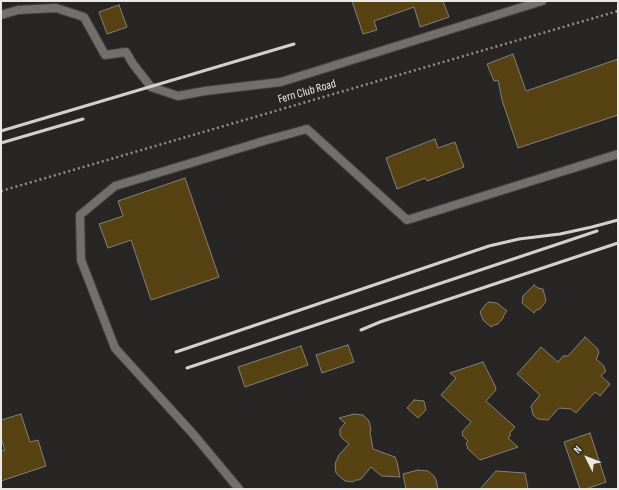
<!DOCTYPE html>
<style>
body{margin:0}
#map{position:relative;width:619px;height:490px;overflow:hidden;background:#272624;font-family:"Sofia Sans Condensed",sans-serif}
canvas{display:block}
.frame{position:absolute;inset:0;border:2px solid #e9e9e7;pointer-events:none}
.north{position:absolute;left:567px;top:438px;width:40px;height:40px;-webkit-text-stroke:3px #272624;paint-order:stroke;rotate:312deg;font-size:11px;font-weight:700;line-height:16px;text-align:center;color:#e9e9e7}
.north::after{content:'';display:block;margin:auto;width:14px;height:18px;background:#e9e9e7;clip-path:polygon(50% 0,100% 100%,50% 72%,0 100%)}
</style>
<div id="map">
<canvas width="619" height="490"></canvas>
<div class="frame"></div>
<div class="north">N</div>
</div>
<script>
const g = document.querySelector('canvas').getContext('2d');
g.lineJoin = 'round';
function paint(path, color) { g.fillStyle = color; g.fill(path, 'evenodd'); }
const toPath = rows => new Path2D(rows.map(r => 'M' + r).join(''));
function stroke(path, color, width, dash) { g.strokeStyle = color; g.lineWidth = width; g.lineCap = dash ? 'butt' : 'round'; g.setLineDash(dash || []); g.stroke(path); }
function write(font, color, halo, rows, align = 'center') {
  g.font = font + ' "Sofia Sans Condensed",sans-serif'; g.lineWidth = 3; g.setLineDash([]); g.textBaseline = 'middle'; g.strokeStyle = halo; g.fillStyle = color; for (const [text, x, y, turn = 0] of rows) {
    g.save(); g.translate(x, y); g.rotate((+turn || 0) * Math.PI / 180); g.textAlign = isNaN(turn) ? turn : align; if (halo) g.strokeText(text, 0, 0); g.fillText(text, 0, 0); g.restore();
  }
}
const building = toPath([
 [352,1,443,1,449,17,420,27,414,7,374,21,377,30,363,34,352,1],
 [119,5,127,27,107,34,99,12,119,5],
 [513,54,526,91,618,59,618,115,518,148,502,100,498,80,494,81,487,64,513,54],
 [435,139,438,148,455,142,464,167,427,181,425,178,397,189,386,158,435,139],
 [185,178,219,277,151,300,131,240,108,248,99,224,123,216,118,201,185,178],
 [534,285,538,288,543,289,546,301,540,309,536,310,534,313,522,303,523,296,534,285],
 [489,302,497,303,507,311,504,315,503,318,498,324,494,325,491,327,483,320,480,312,485,305,489,302],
 [585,337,598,349,598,350,599,353,597,356,598,357,596,359,604,366,604,367,605,369,605,370,606,371,601,376,610,384,600,396,595,392,576,413,571,409,559,408,548,420,538,419,533,415,531,406,540,395,517,374,541,347,558,362,563,356,568,356,585,337],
 [348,345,354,362,322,373,316,355,348,345],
 [301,346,308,365,245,387,238,367,301,346],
 [483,362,495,386,496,390,486,401,515,427,509,434,511,435,508,438,518,447,480,460,467,448,468,447,466,444,468,441,462,435,463,434,462,432,471,422,441,395,456,378,450,373,483,362],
 [414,400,424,401,426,410,418,418,407,408,414,400],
 [21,414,30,442,38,440,46,466,1,481,1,451,5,450,1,438,1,420,21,414],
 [354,414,363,415,369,421,371,430,370,432,373,449,395,457,397,462,400,477,382,476,379,474,371,467,362,478,359,480,355,480,353,482,345,481,338,475,336,473,335,466,336,461,338,458,338,456,349,444,342,438,340,435,340,429,345,423,339,418,354,414],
 [590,433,606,482,586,489,580,489,564,442,590,433],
 [418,470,428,471,434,476,436,480,438,489,406,489,403,474,418,470],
 [496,471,525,473,528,489,480,489,496,471]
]);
paint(building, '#574312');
stroke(building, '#82817e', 1);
const service = toPath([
 [1,15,18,10,56,8,84,17,105,55,126,52,133,64,151,87,178,96,205,91,281,82,542,1],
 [239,489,194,435,115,348,81,260,80,215,115,186,267,140,307,129,407,220,618,154]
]);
stroke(service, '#444341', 10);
stroke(toPath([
 [1,191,618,11]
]), '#8f8f8d', 2.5, [2, 3]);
stroke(service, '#71706d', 8);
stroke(toPath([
 [1,131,294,44],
 [1,143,83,119],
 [361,330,380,322,618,243],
 [176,352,489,246,519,239,560,234,592,227,618,220],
 [187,368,597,231]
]), '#d1d1cf', 3);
write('12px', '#e9e9e7', '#272624', [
 ["Fern Club Road",307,92,-16]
]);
</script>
